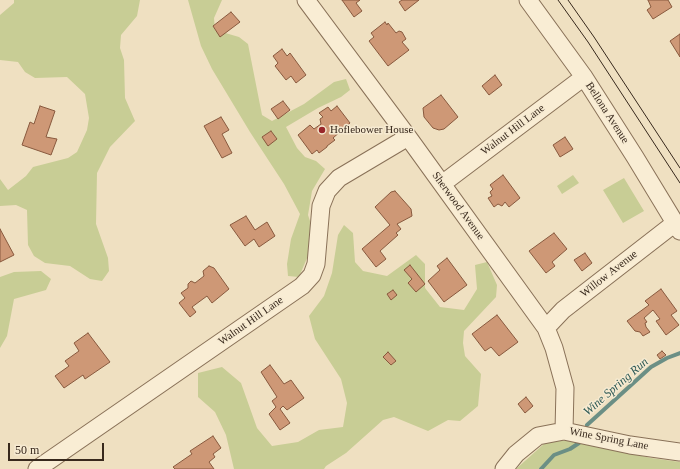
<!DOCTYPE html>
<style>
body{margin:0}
#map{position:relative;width:680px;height:469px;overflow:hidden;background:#efe0c1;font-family:"Times New Roman",serif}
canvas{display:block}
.scale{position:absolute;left:8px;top:443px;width:96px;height:18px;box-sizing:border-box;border:2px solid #38291d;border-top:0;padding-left:5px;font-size:12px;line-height:14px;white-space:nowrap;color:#38291d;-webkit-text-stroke:3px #f6ead1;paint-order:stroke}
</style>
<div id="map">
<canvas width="680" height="469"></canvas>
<div class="scale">50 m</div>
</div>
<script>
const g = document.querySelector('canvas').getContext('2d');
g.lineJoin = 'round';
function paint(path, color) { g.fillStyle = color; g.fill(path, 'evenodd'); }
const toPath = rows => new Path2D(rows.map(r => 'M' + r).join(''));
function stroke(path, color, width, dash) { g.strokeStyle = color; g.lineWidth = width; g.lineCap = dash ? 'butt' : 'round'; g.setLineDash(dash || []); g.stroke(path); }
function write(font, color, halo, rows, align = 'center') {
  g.font = font + ' "Times New Roman",serif'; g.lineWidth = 3; g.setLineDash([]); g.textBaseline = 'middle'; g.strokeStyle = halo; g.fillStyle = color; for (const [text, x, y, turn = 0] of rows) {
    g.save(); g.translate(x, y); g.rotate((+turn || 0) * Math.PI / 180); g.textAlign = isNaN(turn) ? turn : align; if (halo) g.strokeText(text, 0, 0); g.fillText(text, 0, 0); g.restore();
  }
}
paint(toPath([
 [14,0,140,0,137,16,121,35,120,48,124,60,125,98,135,121,110,147,97,173,96,224,108,258,109,271,102,281,90,279,70,266,45,263,34,256,28,245,27,210,16,205,0,206,0,179,8,190,26,176,33,167,68,158,77,152,87,130,89,118,85,94,67,77,35,78,25,72,18,62,0,60,0,15,14,3],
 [188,0,222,0,214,18,215,30,239,37,248,44,262,115,272,121,304,104,334,82,346,79,350,90,341,97,318,108,286,127,297,148,305,157,316,161,325,169,312,191,308,215,312,227,310,251,299,277,288,276,287,264,291,239,300,214,284,184,250,132,212,69,201,46],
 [573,175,579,183,562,194,557,186],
 [624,178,644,211,623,223,603,190],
 [344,225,353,233,355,262,363,271,387,276,416,255,425,264,425,288,440,307,464,310,477,289,475,265,487,262,497,285,496,297,464,331,463,343,465,356,481,374,478,406,460,421,448,420,428,431,394,417,383,420,346,453,326,466,324,469,234,469,226,435,215,412,198,397,198,373,222,367,241,383,257,428,272,446,298,442,319,430,343,427,347,403,341,379,315,339,309,316,324,296,332,273,338,235],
 [41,271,51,279,46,290,14,299,7,336,0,348,0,277,14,272],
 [568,440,651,458,680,462,680,469,516,469,545,443]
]), '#c8cd95');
stroke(toPath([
 [587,425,651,367,667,358,680,353],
 [541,469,554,455,570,449,579,443]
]), '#6b8f85', 4);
const building = toPath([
 [342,0,360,0,356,3,362,11,354,17,342,0],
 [402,0,419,0,405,11,399,2,402,0],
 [648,0,668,0,672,7,653,19,647,10,651,7,648,0],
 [231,12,240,22,220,37,213,26,231,12],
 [385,22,387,25,388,23,396,33,399,31,402,32,406,39,402,42,409,50,388,66,369,41,374,37,371,33,385,22],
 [680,34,680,57,670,41,680,34],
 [282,49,287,56,290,53,306,75,296,83,291,76,286,80,275,66,278,63,273,56,282,49],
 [495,75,502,85,489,95,482,86,495,75],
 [441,95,458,117,444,129,439,130,433,128,424,117,423,108,441,95],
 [283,101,290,110,278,119,271,109,283,101],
 [40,106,55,111,46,137,57,139,51,155,22,145,30,122,34,124,40,106],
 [337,106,350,123,333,138,335,140,327,146,327,147,319,153,317,150,312,154,298,135,310,125,314,129,321,124,320,119,323,117,319,113,328,107,331,111,337,106],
 [221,117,229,130,222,134,232,153,222,158,204,126,221,117],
 [271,131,277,139,268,146,262,137,271,131],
 [565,137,573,149,560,157,553,145,565,137],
 [503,175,520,198,509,207,505,202,502,206,498,204,494,207,488,198,492,196,490,192,493,189,490,185,503,175],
 [395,191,411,209,412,216,397,224,401,229,396,233,398,235,380,251,386,259,376,267,362,249,390,225,375,207,391,192,395,191],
 [246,216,255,230,267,222,275,236,259,247,254,239,245,246,230,225,246,216],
 [0,229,14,255,0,262,0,229],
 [554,233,567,249,552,262,555,266,546,273,529,251,554,233],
 [585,253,592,263,582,271,574,260,585,253],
 [447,258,467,285,444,302,428,281,440,270,437,266,447,258],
 [410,265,425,284,416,292,408,283,412,279,404,270,410,265],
 [209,266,214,268,229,289,212,303,207,296,192,307,196,312,190,317,179,303,185,298,181,293,188,288,188,284,191,281,195,283,204,276,203,271,209,266],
 [661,289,677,311,671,315,679,325,666,335,656,321,660,319,653,310,644,318,647,322,645,323,646,327,650,332,643,336,640,332,635,331,627,321,649,305,645,301,661,289],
 [393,290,397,295,391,300,387,294,393,290],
 [497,315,518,342,499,356,491,347,485,351,472,334,497,315],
 [88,333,110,362,85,379,83,375,64,388,55,376,69,366,65,361,79,351,74,343,88,333],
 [662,351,666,355,660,359,657,355,662,351],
 [388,352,396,361,391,365,383,357,388,352],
 [270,365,284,384,291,380,304,398,287,410,283,406,280,409,290,423,280,430,269,414,276,407,272,401,277,397,261,372,270,365],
 [526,397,533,406,525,413,518,404,526,397],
 [213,436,221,448,213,454,215,457,209,462,214,469,175,469,173,467,192,454,190,451,213,436]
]);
paint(building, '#ce9876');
stroke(building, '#88593e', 1);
const minor = toPath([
 [306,0,408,137,546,328,554,348,565,388,564,431],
 [528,0,584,77,635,157,680,231],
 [442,184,584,77],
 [546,328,563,310,675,223],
 [37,469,302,286,312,275,316,264,321,206,327,191,339,178,408,137],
 [504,469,516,454,538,436,564,431,630,445,680,452]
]);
stroke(minor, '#897158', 19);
stroke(minor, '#f9edd4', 17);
stroke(toPath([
 [558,0,588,42,680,183],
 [568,0,594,37,680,168]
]), '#38291d', 1);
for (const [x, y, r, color] of [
 [322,130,4,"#99272b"]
]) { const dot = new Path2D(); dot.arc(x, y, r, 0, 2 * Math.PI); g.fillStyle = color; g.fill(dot); stroke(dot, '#f6ead1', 1.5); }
write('11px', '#38291d', '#f6ead1', [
 ["Bellona Avenue",607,113,57],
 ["Walnut Hill Lane",513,130,-37],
 ["Sherwood Avenue",458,206,54],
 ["Willow Avenue",609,274,-38],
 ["Walnut Hill Lane",251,321,-35],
 ["Wine Spring Lane",609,439,11]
]);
write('11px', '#38291d', '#f6ead1', [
 ["Hoflebower House",330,130]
], 'left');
write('italic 12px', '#2c5854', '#f6ead1', [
 ["Wine Spring Run",616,387,-41]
]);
</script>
